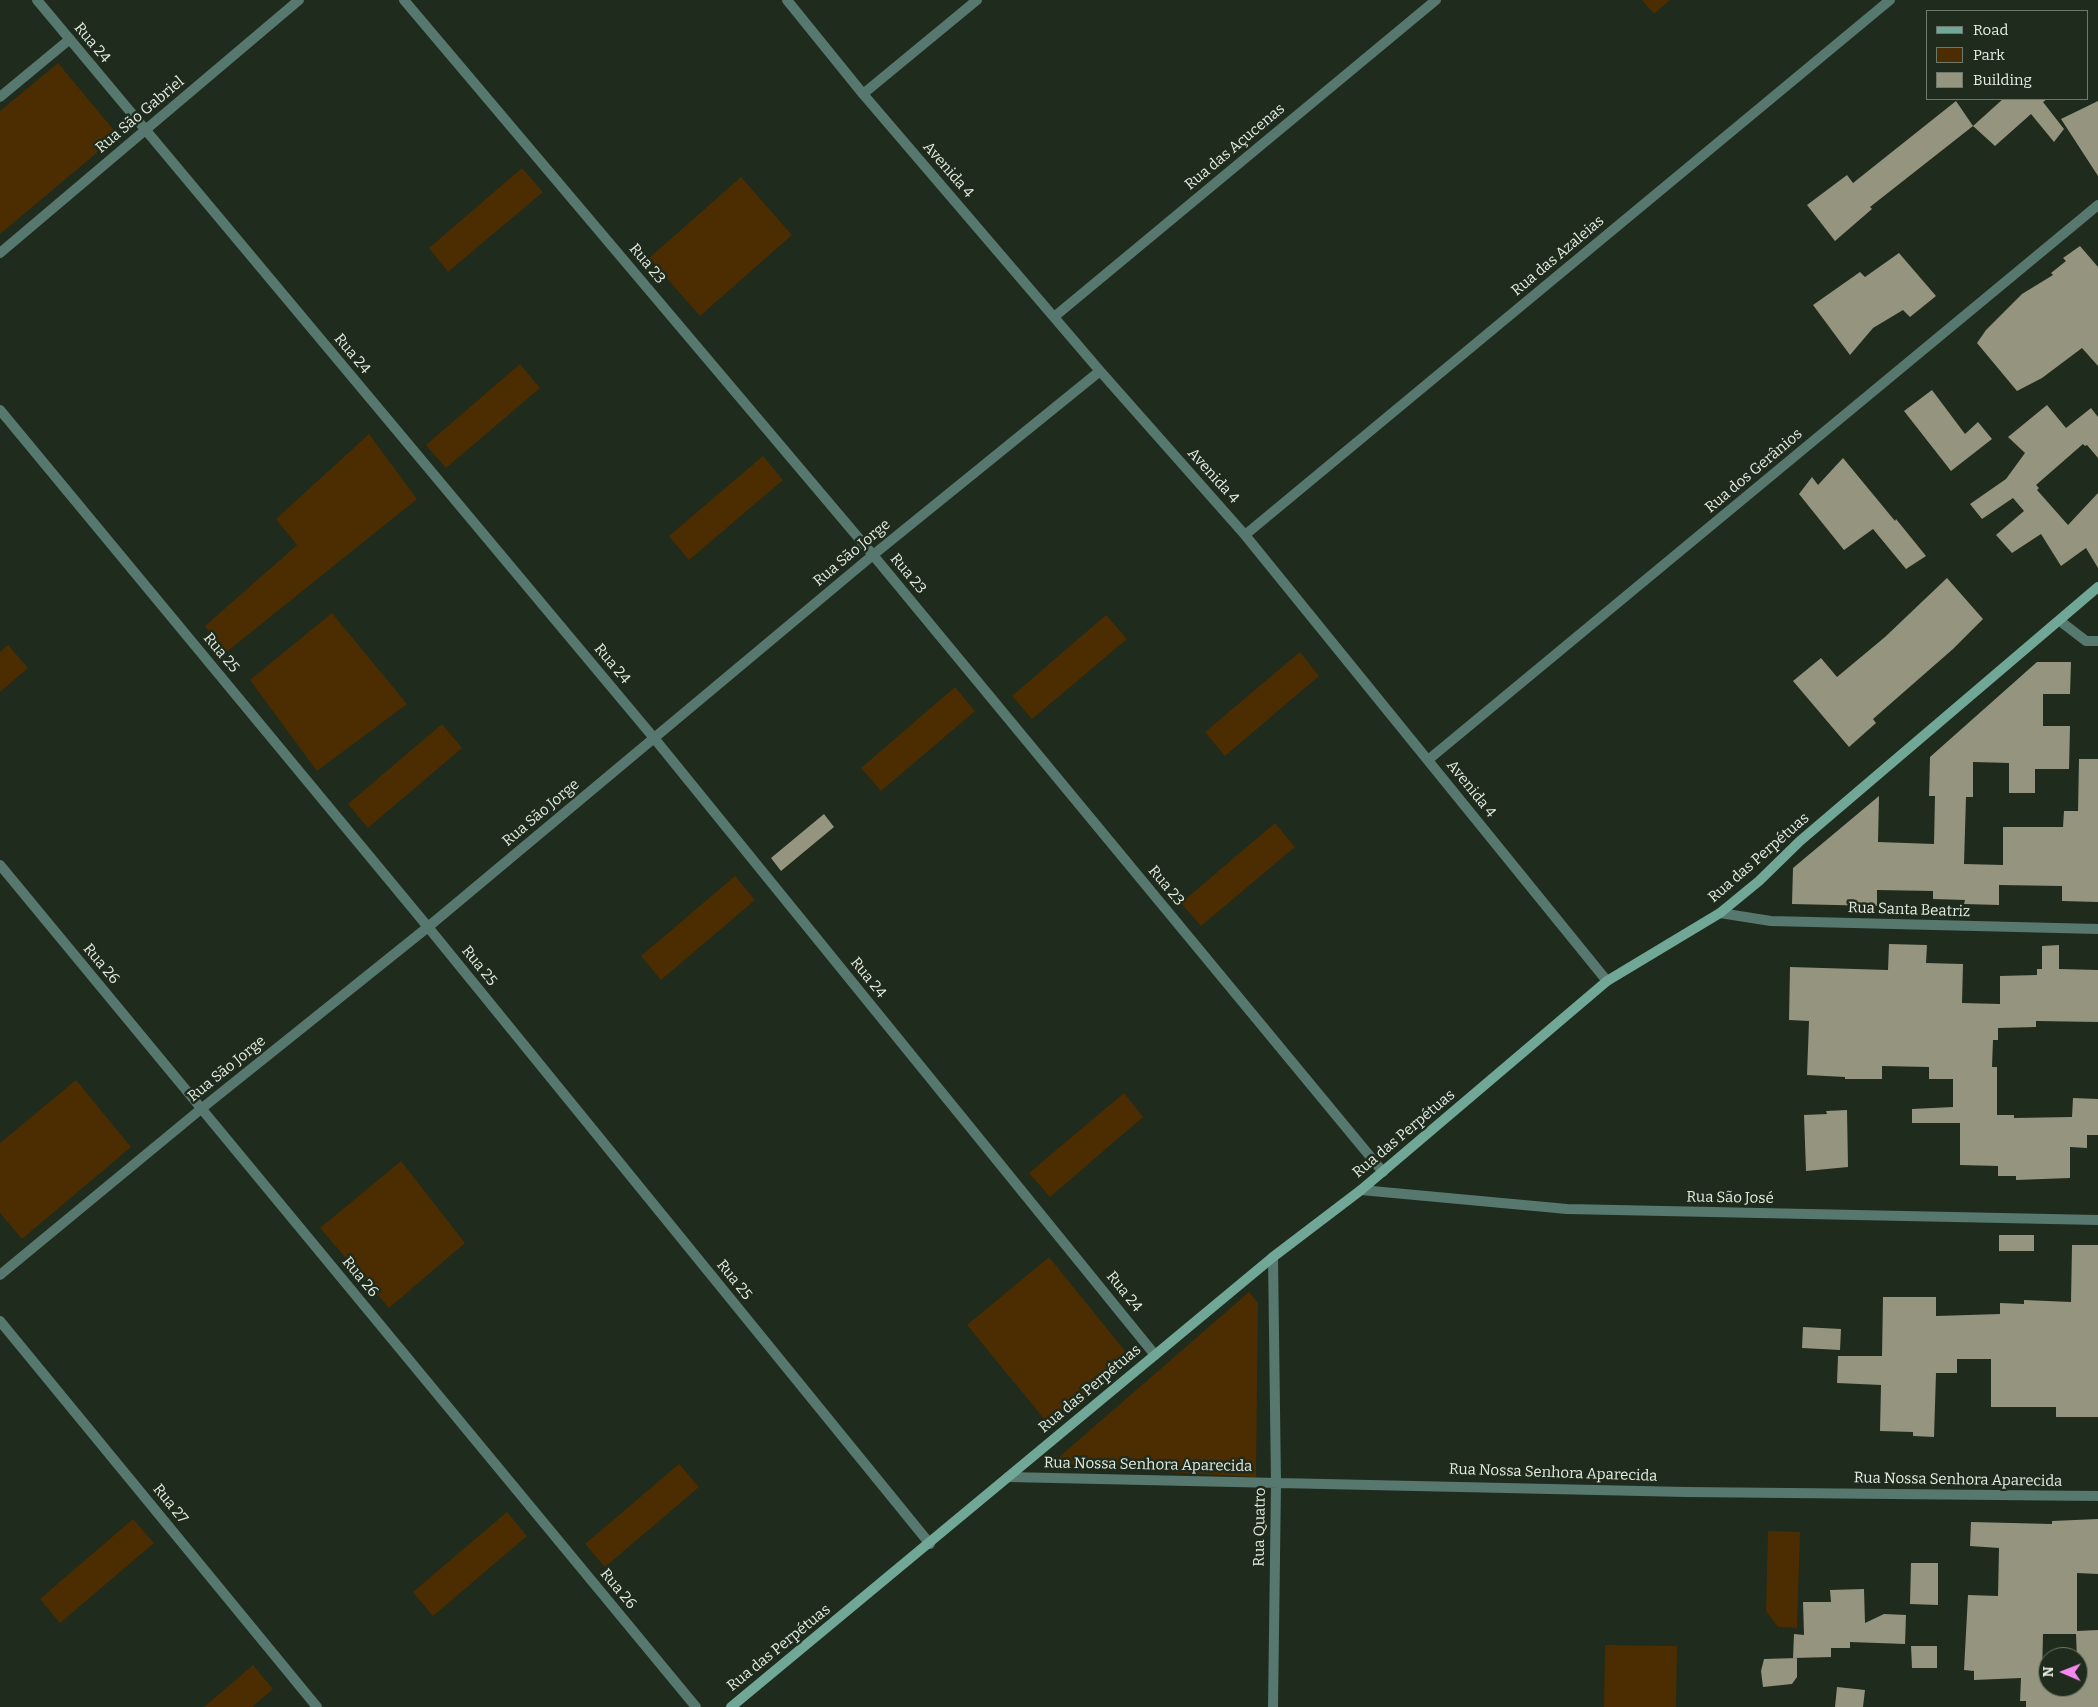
<!DOCTYPE html>
<meta charset="utf-8">
<style>
body{margin:0}
#map{position:relative;width:2098px;height:1707px;overflow:hidden;background:#1f2b1c;font-family:Bitter,serif}
canvas{display:block}
.legend{position:absolute;left:1926px;top:10px;width:162px;height:90px;box-sizing:border-box;background:#1f2b1c;border:1px solid #6e786b;margin:0;padding:6px 9px;list-style:none;font-size:15px;color:#e4ece2}
.legend li{display:flex;align-items:center;gap:10px;height:25px}
.legend b{width:25px;border:1px solid #6e786b}
.north{position:absolute;left:2038px;top:1647px;width:50px;height:50px;box-sizing:border-box;background:#1f2b1c;border:1px solid #6e786b;border-radius:50%;rotate:271deg;font-size:14px;font-weight:700;line-height:20px;text-align:center;color:#e4ece2}
.north::after{content:'';display:block;margin:auto;width:18px;height:22px;background:#f589ef;clip-path:polygon(50% 0,100% 100%,50% 72%,0 100%)}
</style>
<div id="map">
<canvas width="2098" height="1707"></canvas>
<ul class="legend">
<li><b style="height:6px;background:#71a796"></b>Road</li>
<li><b style="height:14px;background:#4b2d01"></b>Park</li>
<li><b style="height:14px;background:#95947e"></b>Building</li>
</ul>
<div class="north">N</div>
</div>
<script>
const g = document.querySelector('canvas').getContext('2d');
g.lineJoin = 'round';
function paint(path, color) { g.fillStyle = color; g.fill(path, 'evenodd'); }
const toPath = rows => new Path2D(rows.map(r => 'M' + r).join(''));
function stroke(path, color, width, dash) { g.strokeStyle = color; g.lineWidth = width; g.lineCap = dash ? 'butt' : 'round'; g.setLineDash(dash || []); g.stroke(path); }
function write(font, color, halo, rows, align = 'center') {
  g.font = font + ' Bitter,serif'; g.lineWidth = 5; g.setLineDash([]); g.textBaseline = 'middle'; g.strokeStyle = halo; g.fillStyle = color; for (const [text, x, y, turn = 0] of rows) {
    g.save(); g.translate(x, y); g.rotate((+turn || 0) * Math.PI / 180); g.textAlign = isNaN(turn) ? turn : align; if (halo) g.strokeText(text, 0, 0); g.fillText(text, 0, 0); g.restore();
  }
}
paint(toPath([
 [1642,0,1670,0,1654,14],
 [58,63,118,135,0,234,0,111],
 [522,168,543,192,448,272,429,248],
 [741,177,792,235,700,316,649,258],
 [520,364,540,388,446,468,426,445],
 [369,434,417,499,224,654,205,626,297,545,276,519],
 [763,456,783,480,689,560,669,536],
 [332,613,407,704,317,771,250,680],
 [1106,615,1127,639,1032,719,1012,696],
 [8,645,28,668,0,692,0,652],
 [1300,652,1319,676,1225,756,1205,732],
 [955,687,975,711,881,791,861,768],
 [442,724,462,748,368,828,348,804],
 [1275,823,1295,847,1201,926,1181,903],
 [735,876,755,900,661,980,641,956],
 [76,1080,131,1147,22,1239,0,1213,0,1143],
 [1124,1093,1143,1117,1050,1197,1029,1173],
 [401,1161,465,1243,389,1308,320,1228],
 [1049,1257,1130,1357,1049,1425,967,1325],
 [1249,1292,1258,1303,1256,1477,1077,1467,1058,1458],
 [679,1464,699,1487,605,1567,585,1544],
 [507,1512,527,1536,433,1616,413,1592],
 [133,1519,154,1543,60,1623,40,1599],
 [1768,1531,1800,1532,1797,1628,1778,1627,1766,1611],
 [1605,1645,1677,1646,1676,1707,1604,1707],
 [253,1665,273,1689,252,1707,204,1707]
]), '#4b2d01');
paint(toPath([
 [2003,99,2047,99,2043,102,2064,129,2054,142,2031,114,1995,146,1973,126],
 [1956,101,1973,126,1870,207,1872,209,1835,241,1807,205,1847,175,1853,183],
 [2098,101,2098,176,2061,119],
 [2080,246,2098,267,2098,366,2082,348,2042,378,2017,391,1977,343,1986,330,2022,294,2053,275,2051,273,2066,261,2063,258],
 [1899,253,1936,296,1910,317,1903,310,1873,328,1850,355,1813,305,1860,272,1865,277],
 [1932,390,1965,434,1978,422,1992,439,1951,471,1904,411],
 [2047,405,2066,428,2091,408,2098,417,2098,458,2087,445,2085,446,2083,444,2036,485,2039,488,2037,490,2068,525,2098,493,2098,568,2086,548,2061,566,2041,534,2012,553,1996,535,2024,511,2013,498,1982,519,1970,504,2006,479,2025,453,2008,437],
 [1843,458,1895,521,1896,519,1926,556,1906,569,1873,529,1844,550,1799,494,1812,477,1818,485],
 [1947,578,1983,619,1953,649,1873,719,1876,723,1849,747,1793,681,1821,658,1837,677,1885,637],
 [2037,662,2071,662,2070,694,2043,694,2043,726,2070,726,2069,769,2035,769,2035,793,2009,793,2009,763,1973,762,1973,797,1966,797,1964,864,2003,865,2003,827,2063,827,2064,811,2078,811,2079,759,2098,759,2098,902,2062,901,2062,886,1999,885,1999,905,1964,904,1965,900,1933,899,1933,891,1877,890,1877,906,1792,904,1793,868,1879,796,1878,842,1934,844,1935,796,1929,796,1930,757],
 [824,814,834,827,781,871,771,858],
 [1889,944,1927,945,1926,963,1963,964,1962,1003,2000,1004,2000,976,2037,975,2037,969,2042,969,2042,946,2059,945,2059,969,2098,970,2098,1022,2036,1021,2036,1027,1998,1028,1998,1040,1993,1040,1992,1067,1997,1067,1997,1115,2014,1115,2014,1118,2072,1117,2073,1098,2098,1099,2098,1135,2087,1135,2087,1148,2070,1147,2070,1178,2016,1180,2016,1176,1998,1176,1998,1166,1960,1165,1960,1123,1912,1123,1912,1109,1953,1107,1953,1079,1929,1079,1929,1067,1882,1066,1882,1079,1845,1079,1845,1077,1807,1075,1809,1021,1789,1020,1790,967,1888,970],
 [1847,1110,1848,1167,1806,1171,1804,1115,1827,1114,1826,1111],
 [1999,1235,2034,1235,2034,1251,1999,1251],
 [2072,1245,2098,1245,2098,1417,2056,1417,2056,1407,1991,1407,1991,1359,1957,1359,1957,1373,1936,1373,1934,1437,1913,1436,1913,1432,1880,1431,1881,1385,1837,1383,1838,1356,1882,1356,1883,1297,1936,1297,1936,1316,2000,1314,2000,1303,2024,1304,2024,1300,2071,1302],
 [1803,1327,1841,1329,1840,1350,1802,1348],
 [2098,1519,2098,1574,2077,1573,2077,1631,2098,1630,2098,1707,2026,1707,2026,1701,2020,1701,2021,1678,1974,1680,1974,1671,1964,1670,1968,1595,1998,1596,1999,1548,1970,1546,1971,1522,2052,1524,2052,1521],
 [2043,1634,2076,1634,2078,1687,2048,1687,2048,1678,2042,1678],
 [1911,1563,1938,1563,1938,1605,1910,1604],
 [1864,1589,1865,1623,1884,1614,1906,1615,1905,1644,1850,1642,1850,1648,1831,1648,1831,1657,1793,1658,1794,1634,1804,1635,1803,1602,1831,1602,1830,1590],
 [1911,1646,1937,1646,1937,1668,1912,1668],
 [1797,1658,1797,1677,1792,1684,1763,1687,1761,1671,1764,1659],
 [1837,1687,1865,1690,1863,1707,1835,1707]
]), '#95947e');
stroke(toPath([
 [37,0,654,738,1155,1355],
 [404,0,873,555,1383,1172],
 [787,0,863,94,1100,371,1245,535,1607,981],
 [863,94,977,0],
 [0,97,70,39],
 [0,253,299,0],
 [1054,317,1436,0],
 [0,410,428,927,930,1544],
 [1245,535,1890,0],
 [2060,621,2086,641,2098,641],
 [1428,760,2098,205],
 [0,865,696,1707],
 [1720,913,1771,921,2098,929],
 [1361,1190,1567,1209,2098,1220],
 [1273,1257,1276,1483,1273,1707],
 [0,1275,201,1109,428,927,873,555,1100,371],
 [0,1321,317,1707],
 [1008,1477,1686,1492,2098,1496]
]), '#57786e', 10);
stroke(toPath([
 [731,1707,1273,1257,1361,1190,1607,981,1720,913,1759,881,1800,841,2098,587]
]), '#71a796', 10);
write('15px', '#e4ece2', '#1f2b1c', [
 ["Rua 24",92,43,50],
 ["Rua São Gabriel",140,115,-40],
 ["Rua das Açucenas",1235,147,-40],
 ["Avenida 4",948,170,49],
 ["Rua das Azaleias",1558,256,-40],
 ["Rua 23",647,264,50],
 ["Rua 24",352,354,50],
 ["Rua dos Gerânios",1754,471,-40],
 ["Avenida 4",1213,476,48],
 ["Rua São Jorge",852,553,-40],
 ["Rua 23",908,574,50],
 ["Rua 25",221,653,50],
 ["Rua 24",612,664,50],
 ["Avenida 4",1471,789,51],
 ["Rua São Jorge",541,813,-40],
 ["Rua das Perpétuas",1759,858,-41],
 ["Rua 23",1166,886,50],
 ["Rua Santa Beatriz",1909,910,2],
 ["Rua 26",101,964,50],
 ["Rua 25",479,966,51],
 ["Rua 24",868,978,51],
 ["Rua São Jorge",227,1069,-39],
 ["Rua das Perpétuas",1404,1134,-40],
 ["Rua São José",1730,1198,1],
 ["Rua 26",360,1277,50],
 ["Rua 25",734,1280,51],
 ["Rua 24",1124,1292,51],
 ["Rua das Perpétuas",1090,1389,-40],
 ["Rua Nossa Senhora Aparecida",1148,1465,1],
 ["Rua Nossa Senhora Aparecida",1553,1473,2],
 ["Rua Nossa Senhora Aparecida",1958,1480,1],
 ["Rua 27",170,1504,51],
 ["Rua Quatro",1260,1527,-89],
 ["Rua 26",618,1589,50],
 ["Rua das Perpétuas",779,1648,-39]
]);
</script>
